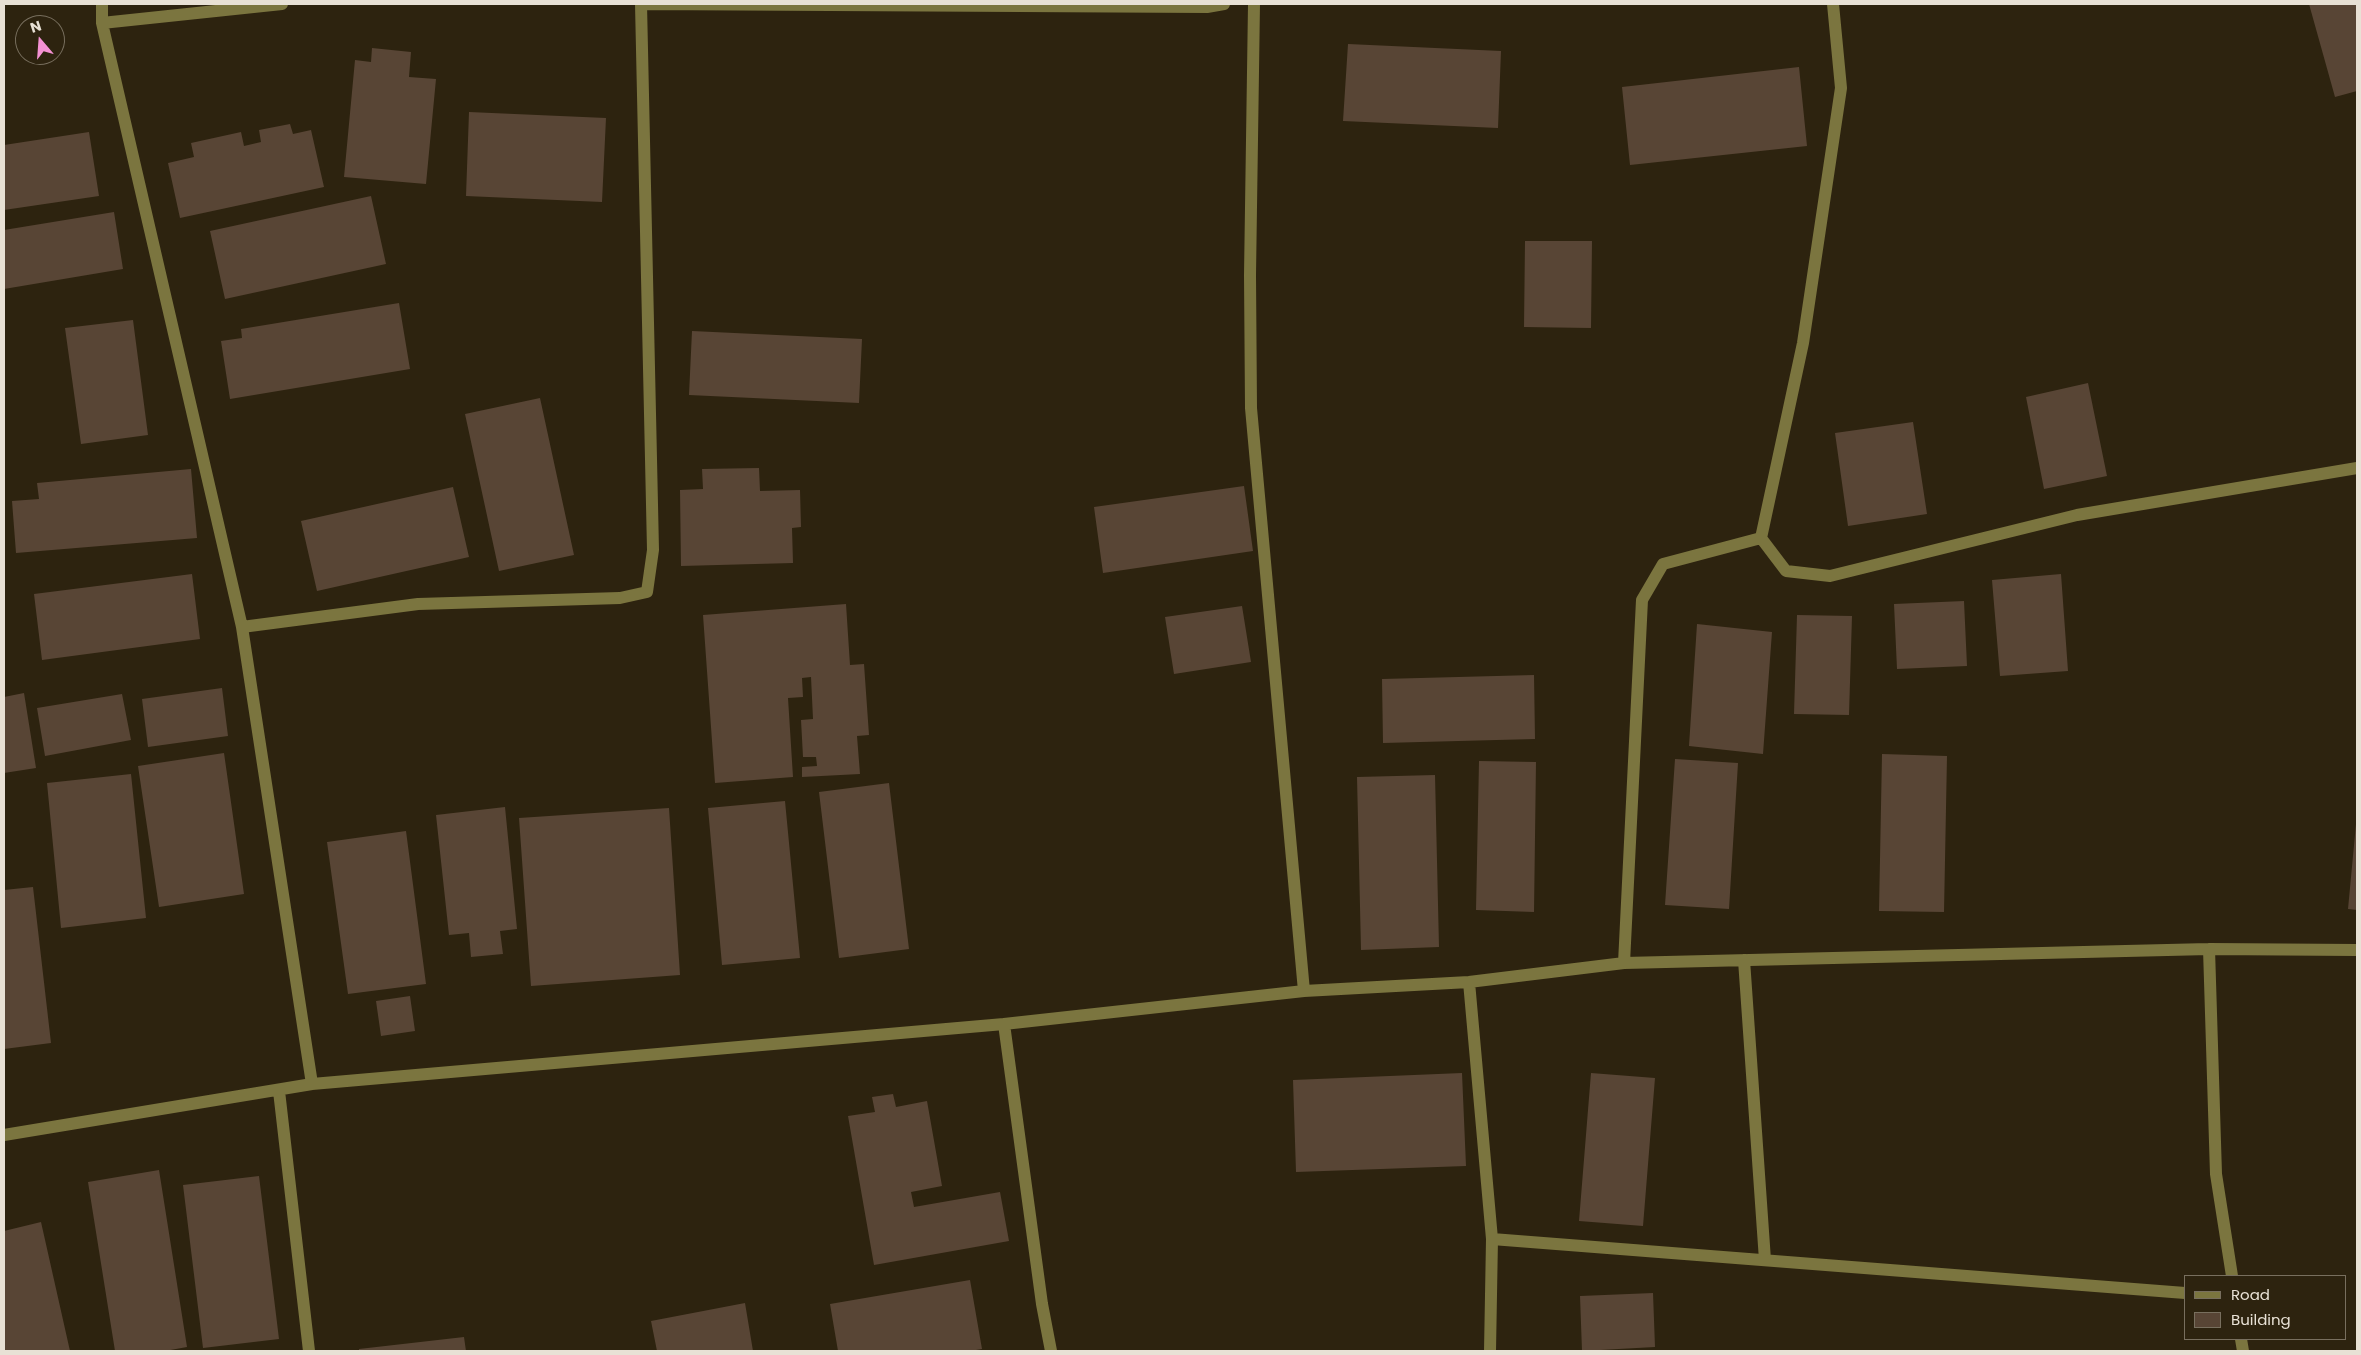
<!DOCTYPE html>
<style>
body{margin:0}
#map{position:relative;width:2361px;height:1355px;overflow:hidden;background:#2d230f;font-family:Poppins,sans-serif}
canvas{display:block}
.frame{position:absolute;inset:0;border:5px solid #e8e1d5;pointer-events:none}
.legend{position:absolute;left:2184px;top:1275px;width:162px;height:65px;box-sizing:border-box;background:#2d230f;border:1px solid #786f5e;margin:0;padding:6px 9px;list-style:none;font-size:15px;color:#e8e1d5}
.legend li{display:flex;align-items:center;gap:10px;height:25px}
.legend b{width:25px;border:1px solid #786f5e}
.north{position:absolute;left:15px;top:15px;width:50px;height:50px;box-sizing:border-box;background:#2d230f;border:1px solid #786f5e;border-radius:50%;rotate:342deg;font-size:14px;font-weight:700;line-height:20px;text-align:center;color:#e8e1d5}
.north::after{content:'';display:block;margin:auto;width:18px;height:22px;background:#f491d3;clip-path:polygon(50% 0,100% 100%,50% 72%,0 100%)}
</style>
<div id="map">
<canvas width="2361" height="1355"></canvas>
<div class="frame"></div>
<ul class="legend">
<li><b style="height:6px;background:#7b753f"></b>Road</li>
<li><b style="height:14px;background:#584535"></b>Building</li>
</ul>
<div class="north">N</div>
</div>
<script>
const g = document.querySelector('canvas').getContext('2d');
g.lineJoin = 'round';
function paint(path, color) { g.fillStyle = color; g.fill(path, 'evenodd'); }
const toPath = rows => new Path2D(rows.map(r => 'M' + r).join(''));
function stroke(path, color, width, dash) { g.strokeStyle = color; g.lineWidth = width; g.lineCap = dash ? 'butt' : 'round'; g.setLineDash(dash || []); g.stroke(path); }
paint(toPath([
 [2309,4,2357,4,2357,91,2335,97],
 [1348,44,1501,51,1498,128,1343,121],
 [372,48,411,52,409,77,436,79,426,184,344,177,355,60,371,62],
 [1799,67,1807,146,1630,165,1622,87],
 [469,112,606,118,602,202,466,196],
 [290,124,293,134,311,130,324,187,180,218,168,163,194,157,191,143,241,132,244,146,261,142,259,130],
 [89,132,99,196,4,210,4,145],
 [371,196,386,264,225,299,210,231],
 [114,212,123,269,4,289,4,230],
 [1525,241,1592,241,1591,328,1524,327],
 [399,303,410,369,230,399,221,341,242,338,241,329],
 [133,320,148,435,81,444,65,328],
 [692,331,862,339,859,403,689,395],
 [2088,383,2107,476,2044,489,2026,397],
 [540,398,574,555,499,571,465,414],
 [1913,422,1927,514,1848,526,1835,433],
 [759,468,760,491,800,490,801,527,792,528,793,563,681,566,680,490,703,489,702,469],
 [191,469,197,538,16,553,12,501,39,499,37,483],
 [1244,486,1253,551,1103,573,1094,507],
 [453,487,469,557,317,591,301,521],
 [192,574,200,639,42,660,34,594],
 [2061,574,2068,671,2000,676,1992,580],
 [1964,601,1967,666,1897,669,1894,604],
 [846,604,850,665,864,664,869,735,857,736,860,774,802,777,802,767,817,766,816,757,803,757,801,720,813,719,811,677,802,678,803,697,788,698,793,777,715,783,703,615],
 [1242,606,1251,662,1174,674,1165,617],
 [1797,615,1852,616,1849,715,1794,714],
 [1697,624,1772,632,1763,754,1689,746],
 [1534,675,1535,739,1383,743,1382,679],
 [222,688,228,736,148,747,142,699],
 [24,693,36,768,4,773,4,697],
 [122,694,131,740,45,756,37,708],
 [224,753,244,894,159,907,138,766],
 [1882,754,1947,756,1944,912,1879,911],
 [1675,759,1738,763,1729,909,1665,905],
 [1479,761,1536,762,1534,912,1476,910],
 [131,774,146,918,61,928,47,783],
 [1435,775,1439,947,1361,950,1357,777],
 [889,783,909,949,839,958,819,792],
 [785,801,800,958,722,965,708,808],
 [505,807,517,929,500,931,503,954,471,957,469,933,449,935,436,815],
 [669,808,680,975,531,986,519,818],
 [2356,824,2357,824,2357,910,2348,909],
 [406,831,426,984,348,994,327,842],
 [33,887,51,1043,4,1049,4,890],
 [410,996,415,1031,381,1036,376,1001],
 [1462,1073,1466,1166,1296,1172,1293,1080],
 [1591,1073,1655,1078,1643,1226,1579,1221],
 [893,1094,896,1107,927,1101,942,1186,911,1192,914,1207,1000,1192,1009,1241,874,1265,848,1116,875,1112,872,1097],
 [159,1170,187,1347,165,1351,115,1351,88,1182],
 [259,1176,279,1339,203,1348,183,1185],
 [41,1222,70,1351,4,1351,4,1231],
 [970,1280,982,1349,970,1351,838,1351,830,1304],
 [1653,1293,1655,1347,1582,1351,1580,1296],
 [745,1303,753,1351,657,1351,651,1321],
 [464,1337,466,1351,359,1351,359,1349]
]), '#584535');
stroke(toPath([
 [102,4,102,23,242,627,312,1084],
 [642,4,1207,7,1224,4],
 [1254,4,1250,275,1251,408,1304,991],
 [1833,4,1841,88,1803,343,1761,538,1786,571,1830,576,2077,515,2357,468],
 [102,23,282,4],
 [242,627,418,604,620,598,647,592,653,550,641,4],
 [2209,949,2216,1174,2232,1276],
 [1744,960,1765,1260],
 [1624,963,1642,600,1663,564,1761,538],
 [1469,982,1492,1239,1490,1351],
 [1004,1024,1042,1304,1051,1351],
 [279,1091,309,1351],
 [4,1135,312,1084,1004,1024,1304,991,1469,982,1624,963,2209,949,2357,950],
 [1492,1239,2185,1293],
 [2241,1339,2243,1351]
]), '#7b753f', 12);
</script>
